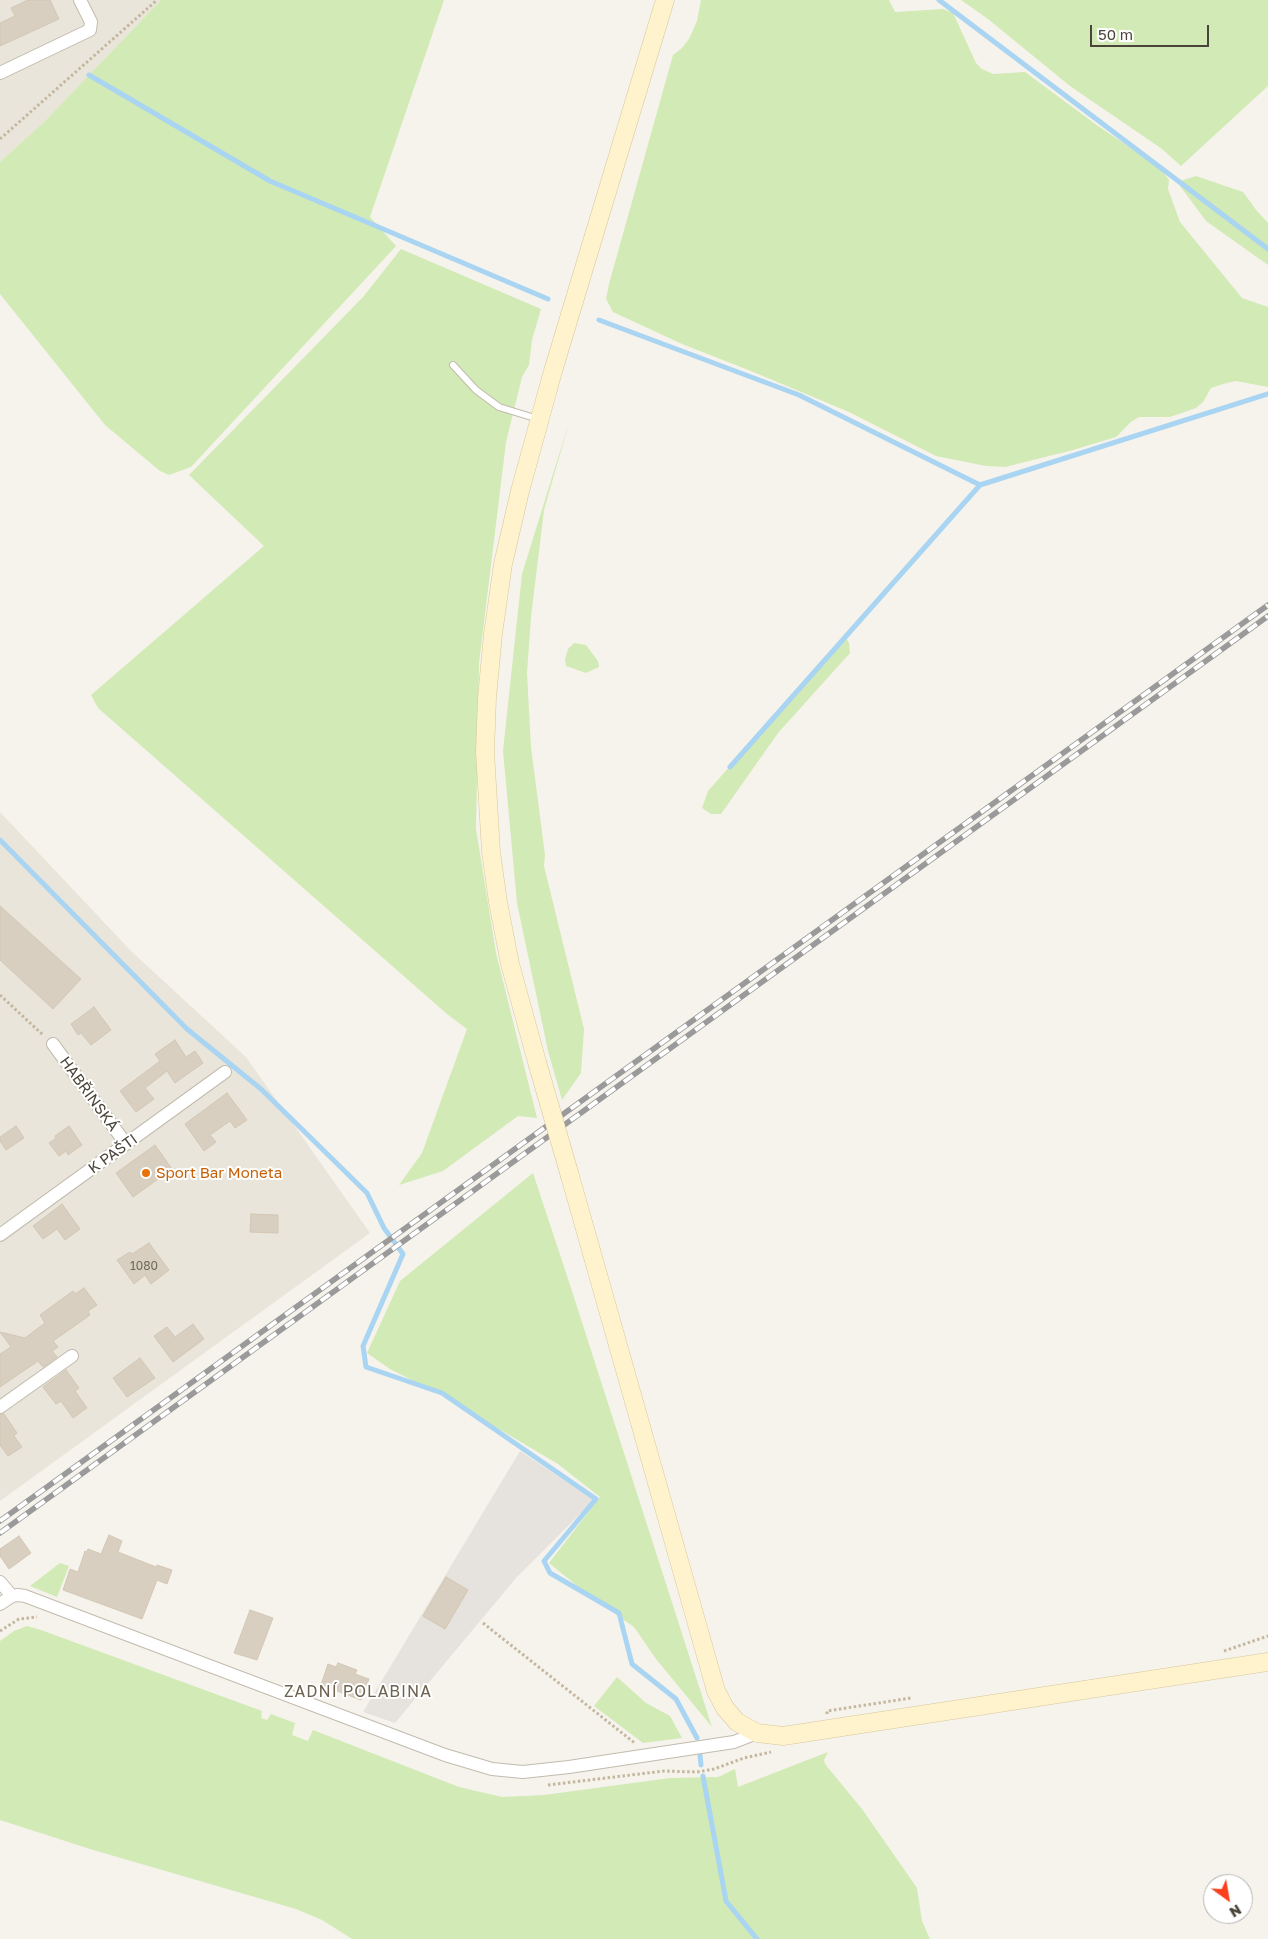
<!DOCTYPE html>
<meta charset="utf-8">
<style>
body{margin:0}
#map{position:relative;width:1268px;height:1939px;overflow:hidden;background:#f6f3ec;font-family:"Golos Text",sans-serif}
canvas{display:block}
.north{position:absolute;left:1203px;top:1874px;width:50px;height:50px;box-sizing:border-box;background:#fff;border:1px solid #b7b4b0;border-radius:50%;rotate:148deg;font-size:14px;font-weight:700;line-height:20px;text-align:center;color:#4b4439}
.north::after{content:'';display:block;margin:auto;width:18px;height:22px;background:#fc3f1d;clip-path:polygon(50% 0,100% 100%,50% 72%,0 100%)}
.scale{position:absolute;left:1090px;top:25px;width:119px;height:22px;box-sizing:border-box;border:2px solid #4b4439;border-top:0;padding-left:6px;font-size:15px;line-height:18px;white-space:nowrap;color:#4b4439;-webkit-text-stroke:4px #fff;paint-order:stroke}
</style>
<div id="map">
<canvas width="1268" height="1939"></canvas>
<div class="north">N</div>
<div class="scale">50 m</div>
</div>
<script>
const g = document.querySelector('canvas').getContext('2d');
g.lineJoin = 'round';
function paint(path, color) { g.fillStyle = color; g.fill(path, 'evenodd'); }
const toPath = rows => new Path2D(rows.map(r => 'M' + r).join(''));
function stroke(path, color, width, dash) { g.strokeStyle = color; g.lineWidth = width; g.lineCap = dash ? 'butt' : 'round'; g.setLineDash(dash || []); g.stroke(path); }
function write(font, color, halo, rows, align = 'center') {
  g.font = font + ' "Golos Text",sans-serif'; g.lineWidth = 4; g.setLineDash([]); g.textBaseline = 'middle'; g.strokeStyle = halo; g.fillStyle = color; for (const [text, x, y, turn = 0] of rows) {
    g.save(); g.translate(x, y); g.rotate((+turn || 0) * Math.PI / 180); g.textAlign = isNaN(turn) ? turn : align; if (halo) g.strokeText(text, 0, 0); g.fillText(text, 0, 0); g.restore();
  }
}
paint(toPath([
 [0,0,161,0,44,122,0,162],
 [0,812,132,952,246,1057,370,1233,0,1501]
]), '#eae5da');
paint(toPath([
 [520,1451,594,1500,516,1578,395,1723,363,1712]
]), '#e6e2dd');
paint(toPath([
 [161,0,444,0,370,217,396,246,191,467,169,475,160,471,105,425,0,294,0,162,44,122],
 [701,0,889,0,895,12,943,9,953,13,976,63,982,69,993,74,1025,72,1098,126,1153,163,1164,173,1169,180,1168,189,1180,222,1242,298,1268,307,1268,387,1236,381,1223,384,1211,388,1203,402,1196,408,1170,417,1139,417,1131,422,1116,437,1073,450,1005,467,986,466,936,456,849,412,751,371,682,344,613,312,606,299,609,284,673,55,681,49,689,39,697,21],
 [961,0,1268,0,1268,86,1181,166,1162,149,1070,86,988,19],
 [1196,176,1243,192,1257,211,1268,223,1268,265,1206,221,1177,182],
 [401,249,541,309,532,340,529,365,522,377,506,442,479,663,476,829,496,953,537,1118,518,1116,443,1171,399,1185,422,1153,467,1029,447,1014,98,708,91,695,264,546,189,475,363,297],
 [571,416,544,510,531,617,527,673,531,747,545,855,544,866,584,1029,581,1073,562,1100,548,1051,517,903,503,751,522,574],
 [845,636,849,643,850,653,778,733,721,814,711,814,702,808,708,791],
 [574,643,586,645,598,661,599,667,586,673,566,666,565,659,568,649],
 [533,1173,571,1288,712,1727,656,1659,634,1627,592,1598,549,1563,600,1497,558,1464,443,1396,390,1369,367,1353,400,1281],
 [60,1563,69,1566,57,1597,30,1586],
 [27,1626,41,1630,262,1711,261,1718,267,1720,271,1714,295,1723,292,1735,308,1741,313,1730,459,1787,502,1797,544,1795,670,1778,718,1777,735,1769,738,1787,828,1752,824,1760,825,1764,862,1809,917,1888,922,1921,930,1939,352,1939,322,1920,296,1909,90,1849,0,1820,0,1641,14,1631],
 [617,1677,646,1703,670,1716,682,1738,643,1743,594,1706]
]), '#d2eab5');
stroke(toPath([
 [939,0,1268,249],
 [89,75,270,181,548,299],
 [599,320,799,395,980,485,1268,394],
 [730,767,980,485],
 [0,840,187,1029,261,1089,367,1193,384,1228,403,1254,363,1346,366,1367,442,1393,596,1499,544,1561,550,1573,619,1613,632,1664,676,1699,697,1738],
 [700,1755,701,1765],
 [703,1776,726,1901,757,1939]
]), '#a9d4f2', 5);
const building = toPath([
 [28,0,50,0,59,19,0,46,0,23,15,16,11,8,28,0],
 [0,906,81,979,53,1009,0,960,0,906],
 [94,1007,111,1030,91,1045,81,1033,78,1035,71,1024,94,1007],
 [175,1040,186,1057,195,1051,203,1063,175,1083,167,1071,145,1088,154,1099,136,1112,120,1091,160,1061,155,1054,175,1040],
 [227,1093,247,1120,235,1128,230,1121,210,1135,216,1142,204,1151,185,1124,227,1093],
 [16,1126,24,1138,6,1150,0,1141,0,1137,16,1126],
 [69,1126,82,1145,68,1155,66,1151,59,1156,49,1143,56,1138,55,1136,69,1126],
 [155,1145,172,1169,133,1197,116,1173,155,1145],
 [62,1204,80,1229,65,1240,57,1229,43,1239,33,1226,62,1204],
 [251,1214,278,1215,278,1233,250,1232,251,1214],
 [149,1243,169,1270,151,1284,145,1275,134,1284,117,1260,130,1252,132,1254,149,1243],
 [84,1288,97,1305,88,1311,90,1315,53,1341,58,1347,52,1351,57,1357,43,1367,38,1361,0,1387,0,1354,11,1347,0,1332,25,1338,45,1323,40,1315,73,1291,75,1294,84,1288],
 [193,1324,204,1339,173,1362,154,1336,167,1327,175,1337,193,1324],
 [140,1358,155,1378,127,1397,113,1378,140,1358],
 [66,1370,79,1388,75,1391,87,1408,73,1418,61,1401,56,1404,43,1387,66,1370],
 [4,1414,17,1433,14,1436,22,1447,8,1456,0,1445,0,1415,4,1414],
 [109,1535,122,1541,118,1552,156,1567,157,1565,172,1570,167,1584,157,1580,142,1619,63,1590,70,1569,78,1572,85,1551,87,1552,88,1549,101,1554,109,1535],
 [19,1536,31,1553,9,1569,0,1556,0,1549,19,1536],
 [446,1577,468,1590,445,1629,423,1616,446,1577],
 [250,1610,273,1618,257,1660,234,1653,250,1610],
 [338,1663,357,1670,355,1674,369,1679,361,1700,321,1685,328,1664,336,1667,338,1663]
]);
paint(building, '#d8cfc1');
stroke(building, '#d3c7b4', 1);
const lane = toPath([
 [453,365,476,390,499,407,538,419]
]);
const street = toPath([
 [0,73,90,30,91,22,80,0],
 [53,1044,126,1144],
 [0,1235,225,1072],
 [0,1407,72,1356],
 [0,1582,12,1596],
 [0,1604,12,1596,18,1595,25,1596,445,1755,492,1769,523,1772,569,1767,734,1742,757,1733]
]);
const secondary = toPath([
 [537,1062,510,964,498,902,491,852,485,752,487,698,493,634,503,564,520,491,553,371,665,0],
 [570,1176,716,1691,725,1708,737,1722,757,1733,783,1736,1268,1662]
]);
stroke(lane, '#c2bbae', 8);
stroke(street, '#c2bbae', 14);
stroke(secondary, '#d6c79b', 19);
stroke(toPath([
 [0,139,157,0],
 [0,995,43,1035],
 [483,1623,636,1744],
 [0,1631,19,1619,37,1617],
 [1224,1651,1268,1636],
 [827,1714,827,1711,911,1698],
 [548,1785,664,1771,697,1772,714,1769,744,1758,771,1752]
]), '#c4b79f', 3, [2.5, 2.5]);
stroke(lane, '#fff', 6);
stroke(street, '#fff', 12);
stroke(secondary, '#fff3cd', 18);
const rail = toPath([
 [0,1521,1268,605],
 [0,1533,1268,616]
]);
stroke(rail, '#9a9a9a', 5.5);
stroke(rail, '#fff', 4, [11]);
const secondaryBridge = toPath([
 [537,1062,570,1176]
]);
stroke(secondaryBridge, '#d6c79b', 19, []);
stroke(secondaryBridge, '#fff3cd', 18);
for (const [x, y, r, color] of [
 [146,1173,5,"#e8710a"]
]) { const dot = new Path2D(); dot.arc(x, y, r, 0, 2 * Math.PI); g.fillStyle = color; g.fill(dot); stroke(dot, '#fff', 2); }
write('12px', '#6e675b', null, [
 ["1080",144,1266]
]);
write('15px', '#4b4439', '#fff', [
 ["HABŘINSKÁ",89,1094,54],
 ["K PAŠTI",113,1154,-36]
]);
write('15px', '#c56008', '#fff', [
 ["Sport Bar Moneta",156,1173]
], 'left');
g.letterSpacing = '1px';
write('16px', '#6e6250', '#fff', [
 ["ZADNÍ POLABINA",358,1692]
]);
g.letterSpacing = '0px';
</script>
